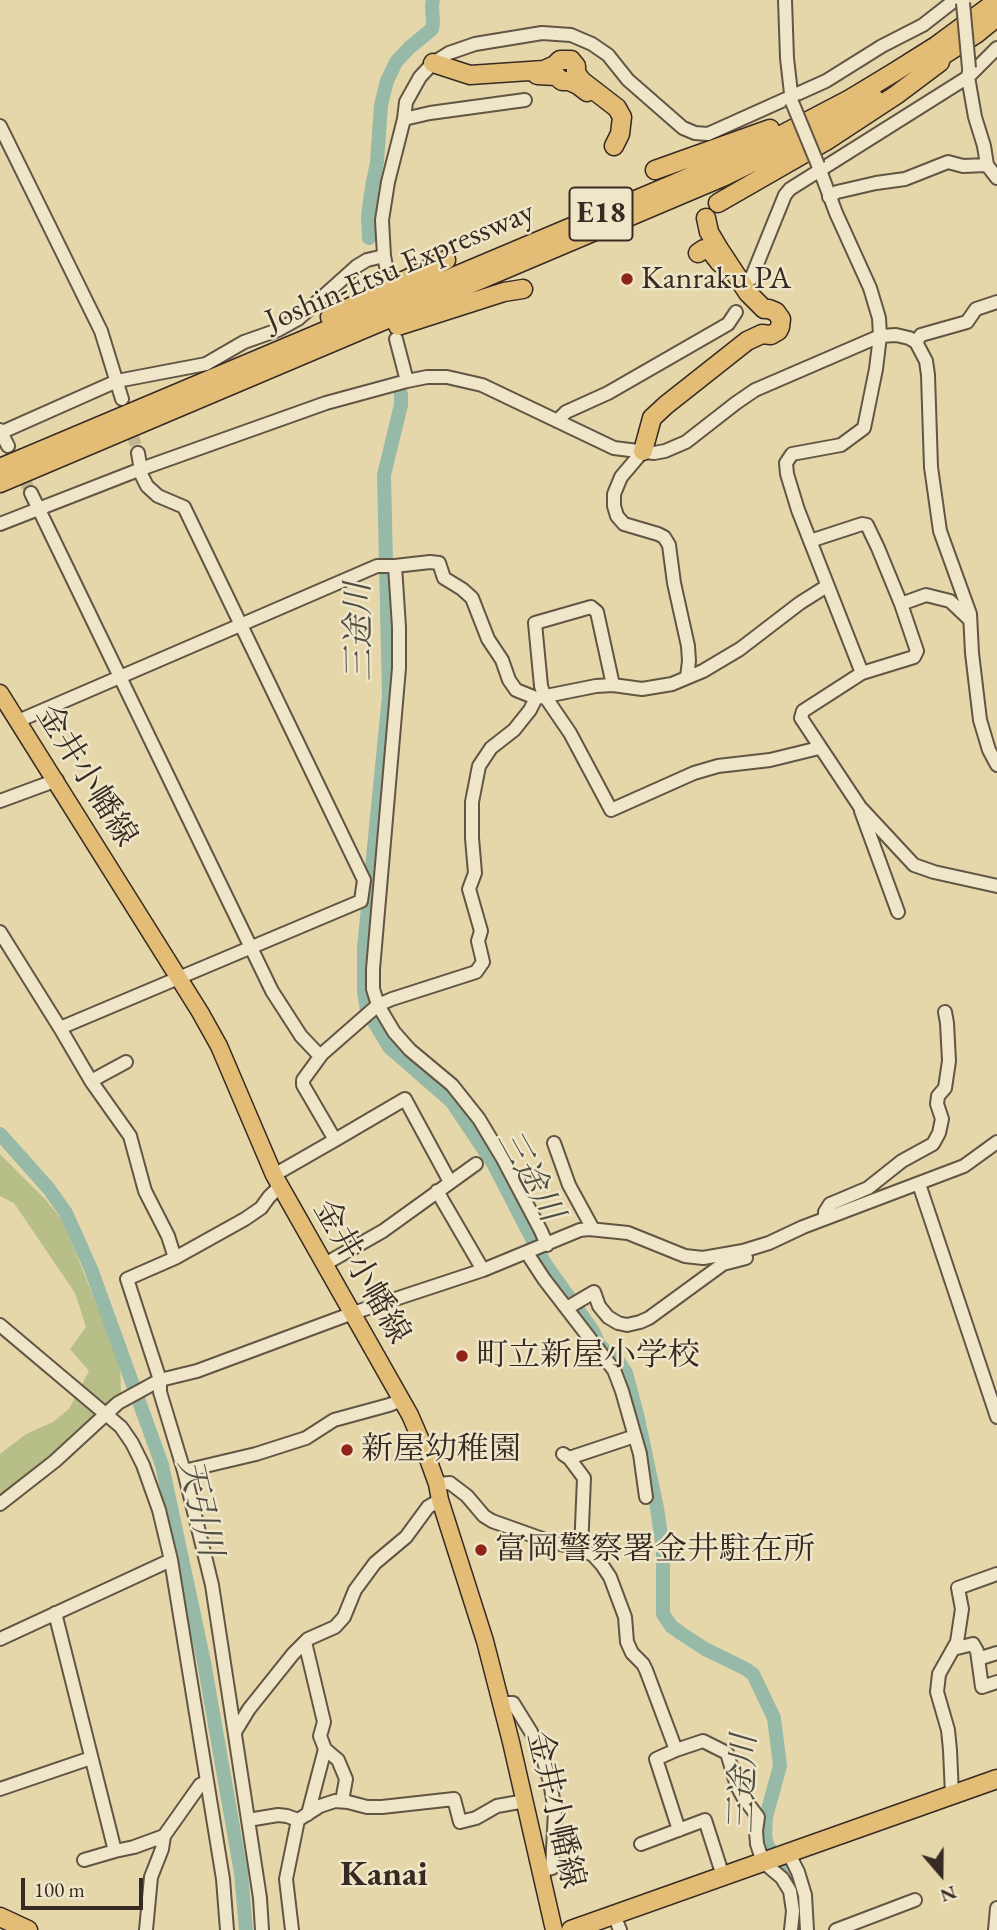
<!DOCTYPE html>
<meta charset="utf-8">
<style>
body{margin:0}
#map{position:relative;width:997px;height:1930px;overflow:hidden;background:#e6d7ab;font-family:"EB Garamond",serif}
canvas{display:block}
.north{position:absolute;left:906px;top:1839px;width:70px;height:70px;-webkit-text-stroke:5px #efe5c8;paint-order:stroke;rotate:160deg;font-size:19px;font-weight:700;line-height:28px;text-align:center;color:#362a22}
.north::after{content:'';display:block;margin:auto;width:24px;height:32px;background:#362a22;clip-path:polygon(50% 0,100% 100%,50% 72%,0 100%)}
.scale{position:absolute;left:21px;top:1878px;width:122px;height:32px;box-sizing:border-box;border:4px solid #362a22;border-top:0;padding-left:9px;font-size:21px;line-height:24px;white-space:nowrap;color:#362a22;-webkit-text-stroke:5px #efe5c8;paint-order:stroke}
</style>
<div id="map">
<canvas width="997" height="1930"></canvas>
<div class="north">N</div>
<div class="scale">100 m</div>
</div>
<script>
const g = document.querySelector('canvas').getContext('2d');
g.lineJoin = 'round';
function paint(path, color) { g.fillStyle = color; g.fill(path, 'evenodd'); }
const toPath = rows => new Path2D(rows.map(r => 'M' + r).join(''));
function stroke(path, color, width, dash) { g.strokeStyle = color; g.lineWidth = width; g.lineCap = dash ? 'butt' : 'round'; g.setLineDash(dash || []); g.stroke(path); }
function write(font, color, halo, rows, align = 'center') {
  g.font = font + ' "EB Garamond","Noto Serif JP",serif'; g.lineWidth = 5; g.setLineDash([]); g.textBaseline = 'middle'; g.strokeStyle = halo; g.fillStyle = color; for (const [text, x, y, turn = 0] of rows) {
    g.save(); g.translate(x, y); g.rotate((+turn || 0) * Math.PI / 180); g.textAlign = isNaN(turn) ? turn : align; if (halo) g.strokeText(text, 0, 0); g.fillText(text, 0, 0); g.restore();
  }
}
paint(toPath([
 [0,1154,46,1200,63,1221,120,1363,121,1392,52,1459,0,1500,0,1454,26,1434,53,1422,69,1409,89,1371,70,1349,86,1327,75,1293,14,1203,0,1196]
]), '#b7be87');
stroke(toPath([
 [369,238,368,216,372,187,377,162,381,105,387,81,396,62,409,48,432,29,433,23,432,5,433,0],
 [401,394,401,405,384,475,389,696,364,948,364,992,367,1010,389,1047,452,1102,493,1163,544,1262,593,1331,599,1345,618,1361,626,1373,637,1414,657,1508,663,1549,663,1614,671,1626,682,1634,705,1649,744,1668,753,1674,774,1718,780,1766,766,1817,765,1834,767,1845,795,1887,801,1921,800,1930],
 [0,1134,49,1189,66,1213,91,1269,162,1465,204,1662,241,1873,246,1930]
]), '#96baa7', 14);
stroke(toPath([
 [122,399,138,453],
 [8,446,31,493]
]), '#c3b490', 12, [12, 6]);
const minor = toPath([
 [785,0,787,58,792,102],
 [969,71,968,77,975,117,984,146,987,165,997,178],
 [404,119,430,113,525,100],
 [0,126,101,331,122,399],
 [818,165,836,213,870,288,879,318,880,336,876,369,864,428,841,445,792,454,786,463,787,474,798,510,862,673,803,711,801,718,860,807,914,865,934,872,997,886],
 [829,197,837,192,876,183,905,179,948,162,963,166,987,165],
 [386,266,384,256,382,220,388,182,404,119,406,102,420,77,433,63,449,53,475,44,542,33,571,35,592,44,608,55,628,80,683,128,695,133,708,134,826,81,882,46,923,25,955,0],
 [751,279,785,195,790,189,968,77,997,48],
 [396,339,407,381],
 [916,342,921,335,967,322,976,309,997,302],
 [557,421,566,412,608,393,728,324,736,312],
 [0,430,8,446],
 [0,433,117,381,206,364,244,342,278,330,298,319,357,266,367,260,384,256],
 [643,451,621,477,614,494,614,506,617,516,624,524,658,534,664,537,669,545,674,583,688,646,689,661,687,677],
 [31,493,272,991,301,1036,320,1056],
 [0,524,141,469,326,403,407,381,427,377,447,377,482,385,614,448,654,453,665,451,686,442,736,403,755,390,880,336,896,335,909,338,916,342,926,361,928,375,931,467,940,531,970,614,972,653,980,720,989,750,997,765],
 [810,541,862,524,867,525,878,548,901,604,917,651,914,657,862,673],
 [395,566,399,627,399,668,373,969,373,989,378,1005,392,999,476,972,483,962,478,941,481,931,469,889,475,873,472,838,472,802,479,766,491,748,514,730,530,710,536,698],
 [901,604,926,595,950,601,970,620],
 [613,685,597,612,591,607,535,623,541,686,544,695,570,733,611,810,694,773,718,766,770,760,819,748],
 [18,721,377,566,395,566,430,562,439,563,444,578,462,589,472,598,488,639,502,660,509,680,516,690,536,698,596,686,613,685,642,689,672,684,703,671,740,649,800,603,827,586],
 [0,801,57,780],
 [861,811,898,912],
 [0,932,60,1028,91,1081,130,1136,145,1191,168,1236,175,1258],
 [60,1028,361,901,364,880,184,507,158,496,147,486,142,476,138,453],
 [91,1081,126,1062],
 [335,1140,405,1099,450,1182],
 [554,1143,569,1185,593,1229],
 [274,1175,335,1140,303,1085,303,1080,322,1054,378,1005,394,1032,410,1050,452,1085,479,1119,503,1159,541,1231,547,1245],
 [919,1184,997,1417],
 [437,1191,483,1270],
 [825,1218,825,1212,830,1204,868,1188,902,1161,933,1144,939,1133,942,1119,937,1104,938,1096,945,1088,949,1061,947,1023,945,1012],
 [527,1253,544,1279,614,1370,622,1391,640,1454,646,1497],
 [325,1264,383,1231,476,1164],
 [567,1308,594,1292,599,1306,608,1317,618,1323,627,1325,640,1322,649,1318,723,1264,746,1258],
 [0,1325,121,1427,132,1443,143,1465,159,1510,171,1560,223,1879,227,1930],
 [563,1454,569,1458,584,1478,581,1550],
 [569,1458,635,1436],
 [184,1471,256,1454,306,1438,334,1420,389,1405,402,1400],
 [437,1484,450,1483,467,1496,484,1516,492,1521,548,1541,577,1548,593,1555,602,1565,610,1577,625,1617,627,1642,632,1653,643,1664,646,1670,676,1750,703,1741,727,1753,737,1786,743,1797,758,1817,756,1831,757,1844,763,1862,782,1878,790,1891,793,1911,791,1930],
 [0,1504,55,1461,118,1403,160,1380,197,1371,353,1313,483,1270,580,1230,589,1229,628,1233,685,1256,703,1258,743,1251,769,1243,803,1227,964,1166,997,1142],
 [55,1613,115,1851],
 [0,1639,171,1560],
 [305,1642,324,1722,320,1736,325,1749,308,1814],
 [953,1649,973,1644,977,1651,982,1687,997,1682],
 [978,1659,997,1653],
 [501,1703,513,1703,531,1732,543,1758,550,1782,555,1811,552,1868,541,1871],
 [235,1732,249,1709,293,1654,308,1639,335,1627,344,1617,355,1590,375,1563,406,1537,428,1507,440,1500],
 [325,1749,338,1760,346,1779,342,1801],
 [676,1750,656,1759,679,1830],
 [0,1789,91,1758],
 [952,1795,950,1750,948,1730,937,1692,939,1674,957,1642,962,1609,958,1588,997,1574],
 [248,1820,278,1815,287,1816,298,1820,320,1806,335,1801,348,1802,367,1807,382,1807,454,1799,460,1822,476,1818,497,1806,525,1801],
 [641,1844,705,1820,723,1876],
 [788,1852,798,1872,805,1895,807,1930],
 [84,1860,115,1851,134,1847,164,1836,200,1785,207,1781],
 [614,1915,620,1930],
 [146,1930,151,1877,162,1849,164,1836],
 [262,1930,260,1898,212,1585,184,1471,160,1392,160,1380,127,1279,175,1258,245,1219,261,1208,269,1197,280,1186],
 [292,1930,286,1879,298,1820],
 [836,1930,915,1900],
 [995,1930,997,1908]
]);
const major = toPath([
 [0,693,200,1012,219,1046,274,1175,410,1415,423,1445,437,1484,440,1500,485,1641,511,1742,554,1930]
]);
const highway = toPath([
 [433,63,470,75,544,70,555,65,560,60,571,60,576,66,576,73,582,81,617,108,622,117,620,134,614,146],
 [928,65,976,34,997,17],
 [537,75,556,76,562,81,569,81,578,85,587,92],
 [655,170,770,129],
 [718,203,826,141,896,95,940,62],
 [698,253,704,249,709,249,720,263],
 [330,317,446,260],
 [398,326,504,292,523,289],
 [643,451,652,418,666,405,747,341,762,334,771,335,778,331,780,327,781,319,776,312,769,309,764,309,748,293,719,249,709,232,706,218],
 [0,468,676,183,764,144,850,99,893,73,936,46,997,1],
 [0,483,725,176,811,134,874,98],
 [0,1917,28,1930],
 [571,1930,997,1779]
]);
stroke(minor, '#625544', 16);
stroke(major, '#362a22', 19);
stroke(highway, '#362a22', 21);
stroke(minor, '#efe5c8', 12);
stroke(major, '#e3bc76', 16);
stroke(highway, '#e3bc76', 18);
const minorBridge = toPath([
 [963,3,969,68],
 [792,102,818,165]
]);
stroke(minorBridge, '#625544', 16, []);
stroke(minorBridge, '#efe5c8', 12);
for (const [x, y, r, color] of [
 [627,279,7,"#8f2418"],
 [462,1356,7,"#8f2418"],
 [347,1450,7,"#8f2418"],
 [481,1550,7,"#8f2418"]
]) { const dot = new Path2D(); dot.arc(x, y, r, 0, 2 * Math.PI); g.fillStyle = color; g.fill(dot); stroke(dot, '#efe5c8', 2.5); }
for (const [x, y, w] of [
 [601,214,63]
]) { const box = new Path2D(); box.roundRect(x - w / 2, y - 26.5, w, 53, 5); g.fillStyle = '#efe5c8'; g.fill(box); stroke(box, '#362a22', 2); }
write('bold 30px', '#362a22', null, [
 ["E18",601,214]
]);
write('32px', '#362a22', '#efe5c8', [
 ["Joshin-Etsu Expressway",400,267,-23],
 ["金井小幡線",86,776,58],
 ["金井小幡線",361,1272,60],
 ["金井小幡線",555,1810,77]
]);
write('32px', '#362a22', '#efe5c8', [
 ["Kanraku PA",641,279],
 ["町立新屋小学校",476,1356],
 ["新屋幼稚園",361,1450],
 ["富岡警察署金井駐在所",495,1550]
], 'left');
write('italic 33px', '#4e4e43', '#efe5c8', [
 ["三途川",360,632,-91],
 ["三途川",529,1176,61],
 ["天引川",199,1508,77],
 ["三途川",744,1784,-88]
]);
write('bold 35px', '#362a22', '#efe5c8', [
 ["Kanai",384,1875]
]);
</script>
